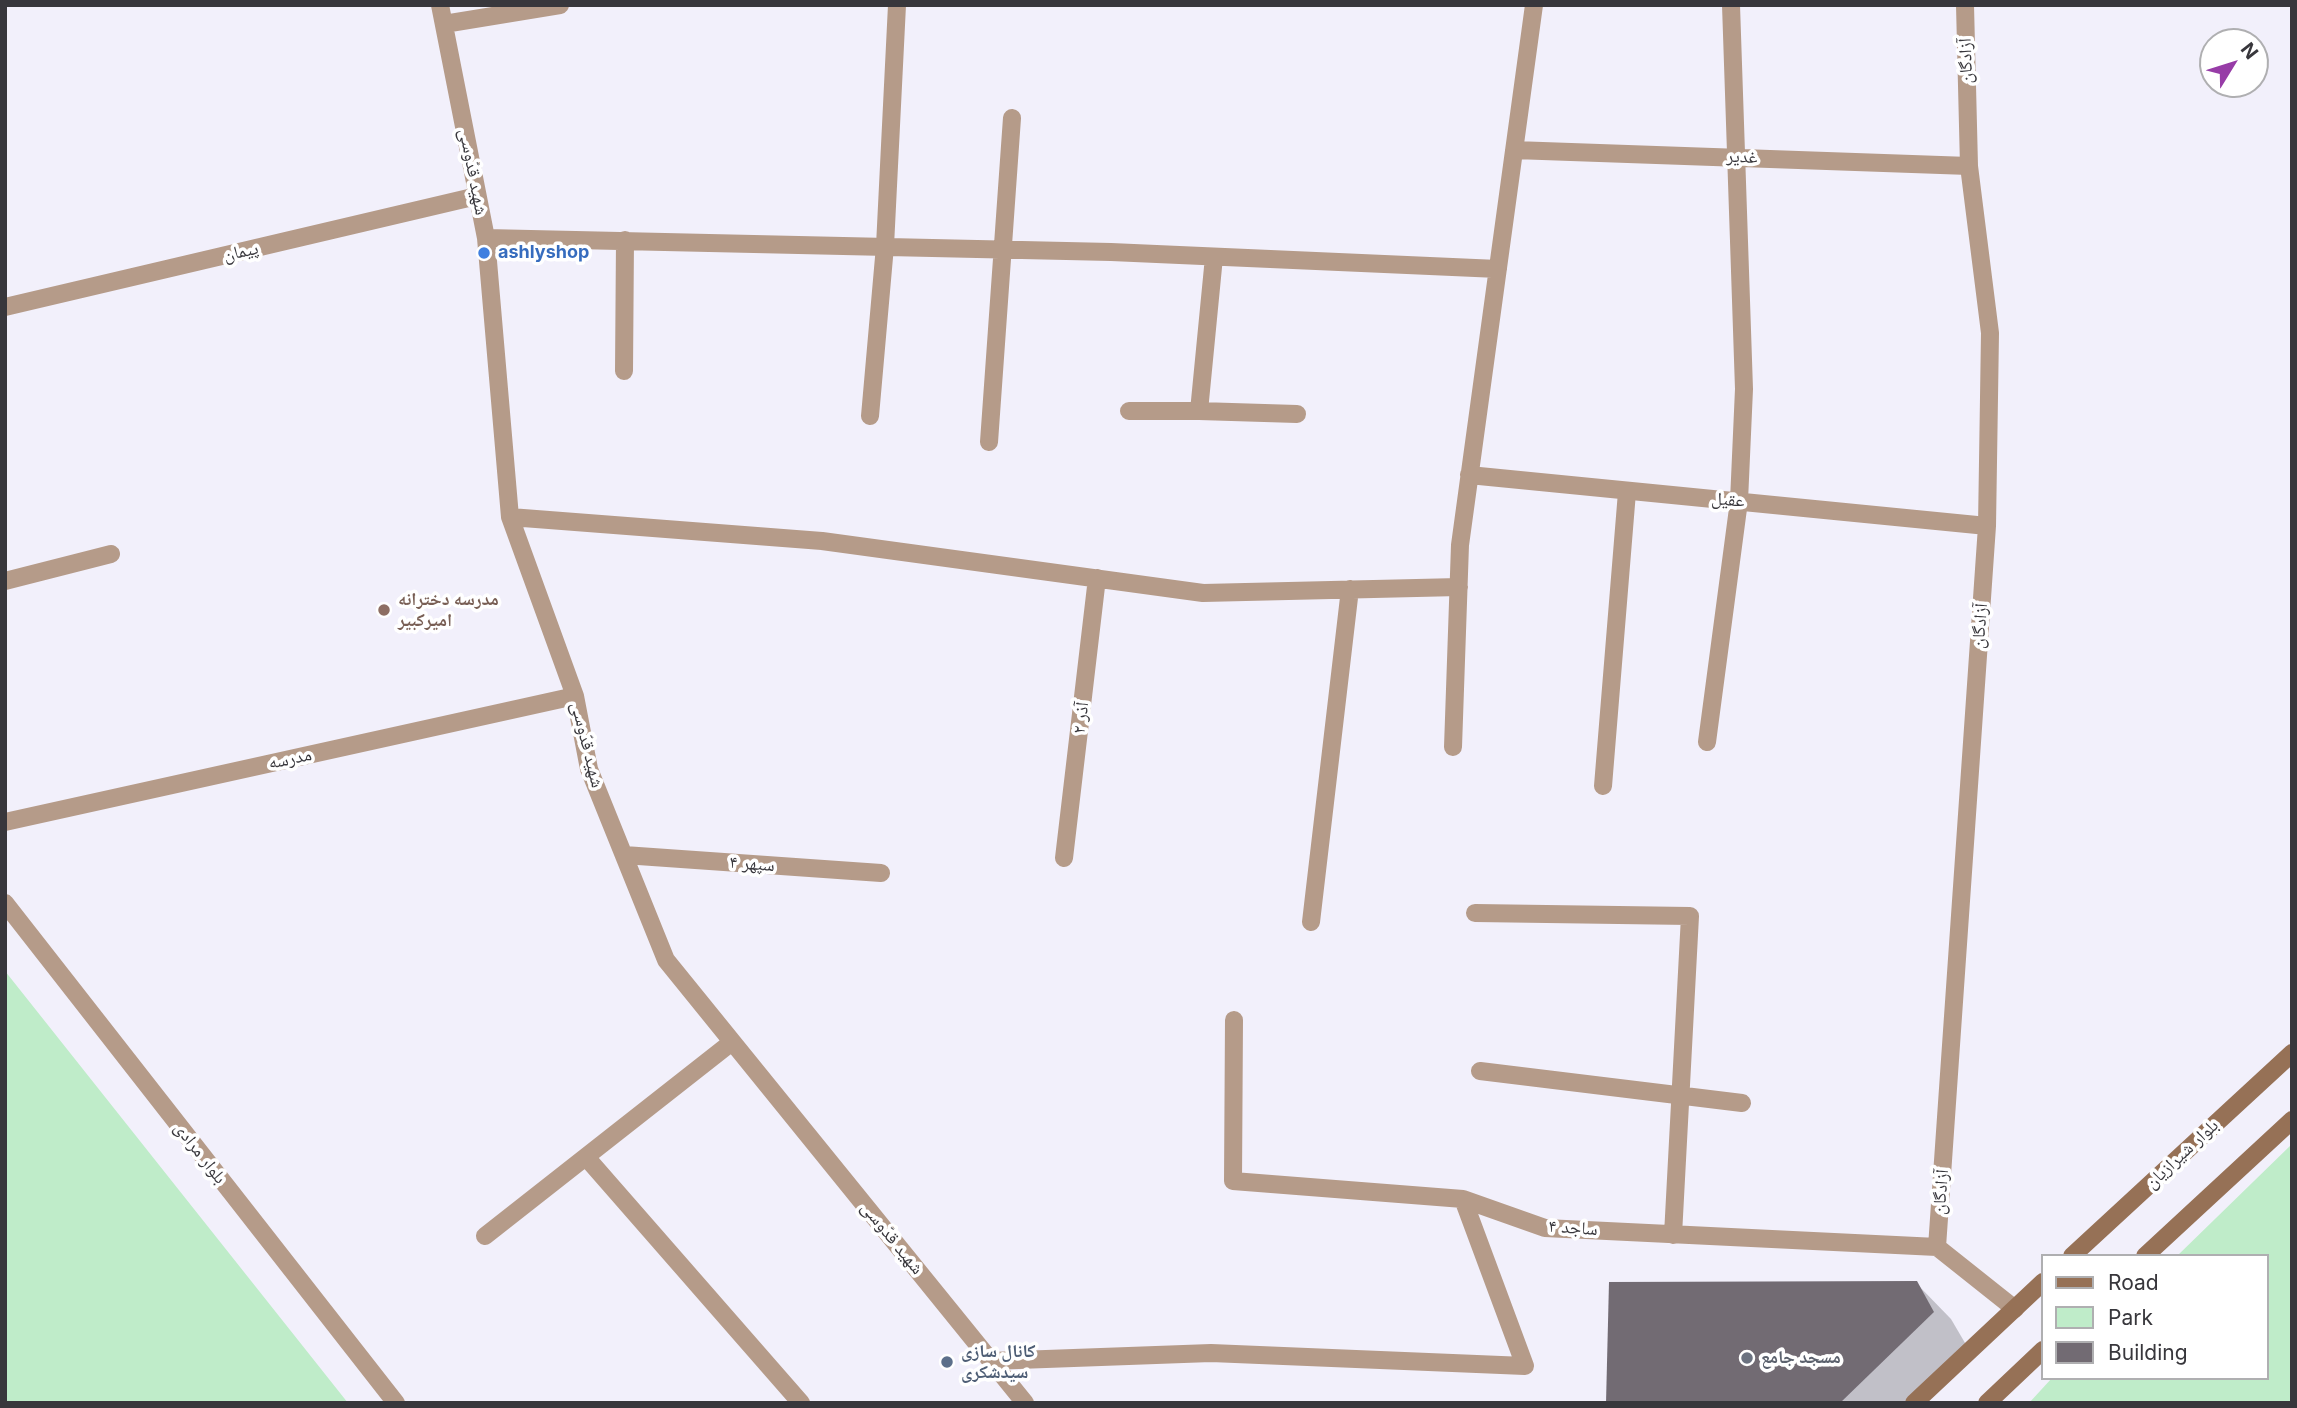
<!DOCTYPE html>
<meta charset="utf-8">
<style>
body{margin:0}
#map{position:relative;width:2297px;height:1408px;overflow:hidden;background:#f2f0fb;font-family:Inter,sans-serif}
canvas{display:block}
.frame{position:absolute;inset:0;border:7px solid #38373c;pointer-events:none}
.legend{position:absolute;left:2041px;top:1254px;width:228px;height:126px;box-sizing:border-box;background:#fff;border:2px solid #afafb1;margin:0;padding:9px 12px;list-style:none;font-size:21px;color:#38373c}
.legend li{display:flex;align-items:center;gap:14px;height:35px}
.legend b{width:35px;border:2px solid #afafb1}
.north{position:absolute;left:2199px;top:28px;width:70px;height:70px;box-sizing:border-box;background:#fff;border:2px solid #afafb1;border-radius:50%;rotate:52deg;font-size:19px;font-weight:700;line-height:28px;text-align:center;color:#38373c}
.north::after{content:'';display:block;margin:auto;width:24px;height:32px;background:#973ca7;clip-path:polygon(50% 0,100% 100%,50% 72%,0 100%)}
</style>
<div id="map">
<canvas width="2297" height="1408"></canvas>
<div class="frame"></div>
<ul class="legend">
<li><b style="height:9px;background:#967156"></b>Road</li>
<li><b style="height:19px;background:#bfecc9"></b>Park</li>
<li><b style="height:19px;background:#726b73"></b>Building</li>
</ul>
<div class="north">N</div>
</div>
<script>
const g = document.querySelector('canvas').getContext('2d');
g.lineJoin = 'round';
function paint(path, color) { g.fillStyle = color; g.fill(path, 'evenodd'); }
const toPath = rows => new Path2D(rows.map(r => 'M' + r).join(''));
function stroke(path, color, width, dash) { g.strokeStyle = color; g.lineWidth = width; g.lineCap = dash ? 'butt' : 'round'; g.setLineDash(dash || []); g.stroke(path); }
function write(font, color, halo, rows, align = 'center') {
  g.font = font + ' Inter,"Noto Naskh Arabic",sans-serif'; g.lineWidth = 7; g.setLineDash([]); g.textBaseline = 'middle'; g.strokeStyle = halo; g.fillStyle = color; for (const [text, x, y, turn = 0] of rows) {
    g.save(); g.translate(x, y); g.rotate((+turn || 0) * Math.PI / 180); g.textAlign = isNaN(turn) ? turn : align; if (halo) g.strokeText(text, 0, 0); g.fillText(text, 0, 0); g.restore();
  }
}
paint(toPath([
 [5,971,348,1403,5,1403],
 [2292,1144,2292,1403,2029,1403,2052,1378,2267,1378,2267,1256,2177,1256]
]), '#bfecc9');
paint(toPath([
 [1916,1283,1951,1319,1968,1348,1912,1403,1607,1403]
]), '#0003');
paint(toPath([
 [1917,1281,1934,1312,1840,1403,1606,1403,1609,1282]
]), '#726b73');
stroke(toPath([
 [440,5,486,238,510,517,575,696,589,769,666,960,1025,1403],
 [444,24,560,5],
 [1514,150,1969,166],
 [486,238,1111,252,1498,269],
 [1214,257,1199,411,1297,414],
 [5,307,477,196],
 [624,371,625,240],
 [1129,411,1199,411],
 [870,416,885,246,897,5],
 [989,442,1012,118],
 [1469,475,1987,526],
 [510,517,822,541,1203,593,1459,587],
 [5,581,111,554],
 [1707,742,1739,501,1744,389,1731,5],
 [1453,747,1460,545,1534,5],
 [1603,786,1627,492],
 [5,822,575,696],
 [624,855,881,873],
 [1064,858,1097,578],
 [1475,913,1690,916,1673,1235],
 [1311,922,1350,589],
 [1234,1020,1233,1181,1463,1199,1545,1228,1937,1247,2015,1309],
 [1480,1071,1742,1103],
 [586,1157,801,1403],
 [485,1236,732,1042],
 [1937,1247,1987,526,1990,333,1969,166,1965,5],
 [991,1361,1211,1353,1525,1366,1463,1199]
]), '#b59b89', 18);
stroke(toPath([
 [5,903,396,1403]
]), '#b59b89', 18);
stroke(toPath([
 [2072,1256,2292,1053],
 [2145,1256,2292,1120],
 [1914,1403,2043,1282],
 [1987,1403,2043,1350]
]), '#967156', 18);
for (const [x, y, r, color] of [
 [484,253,7,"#3f7fe0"],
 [384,610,7,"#8d6e63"],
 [1747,1358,7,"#6b7280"],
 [947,1362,7,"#5c6f8a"]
]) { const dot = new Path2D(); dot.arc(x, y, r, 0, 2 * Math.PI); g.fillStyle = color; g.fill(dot); stroke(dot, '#fff', 2.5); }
write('18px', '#38373c', '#fff', [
 ["آزادگان",1966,61,-92],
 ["غدیر",1742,157,2],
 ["شهید قدّوسی",473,172,79],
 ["پیمان",241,252,-13],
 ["عقیل",1728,500,5],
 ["آزادگان",1980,626,-86],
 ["آذر ۲",1081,718,-83],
 ["شهید قدّوسی",587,745,76],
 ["مدرسه",290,759,-12],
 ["سپهر ۴",752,864,4],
 ["بلوار مرادی",200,1153,52],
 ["بلوار شیرازیان",2182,1154,-43],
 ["آزادگان",1941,1192,-86],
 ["ساجد ۴",1573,1228,4],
 ["شهید قدّوسی",892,1238,51]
]);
write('bold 18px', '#366cbe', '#fff', [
 ["ashlyshop",498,253]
], 'left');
write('bold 18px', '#785e54', '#fff', [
 ["مدرسه دخترانه",398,600],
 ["امیرکبیر",398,621]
], 'left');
write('bold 18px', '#4e5e75', '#fff', [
 ["کانال سازی",961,1352],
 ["سیدشکری",961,1373]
], 'left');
write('bold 18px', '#5b616d', '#fff', [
 ["مسجد جامع",1761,1358]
], 'left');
</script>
